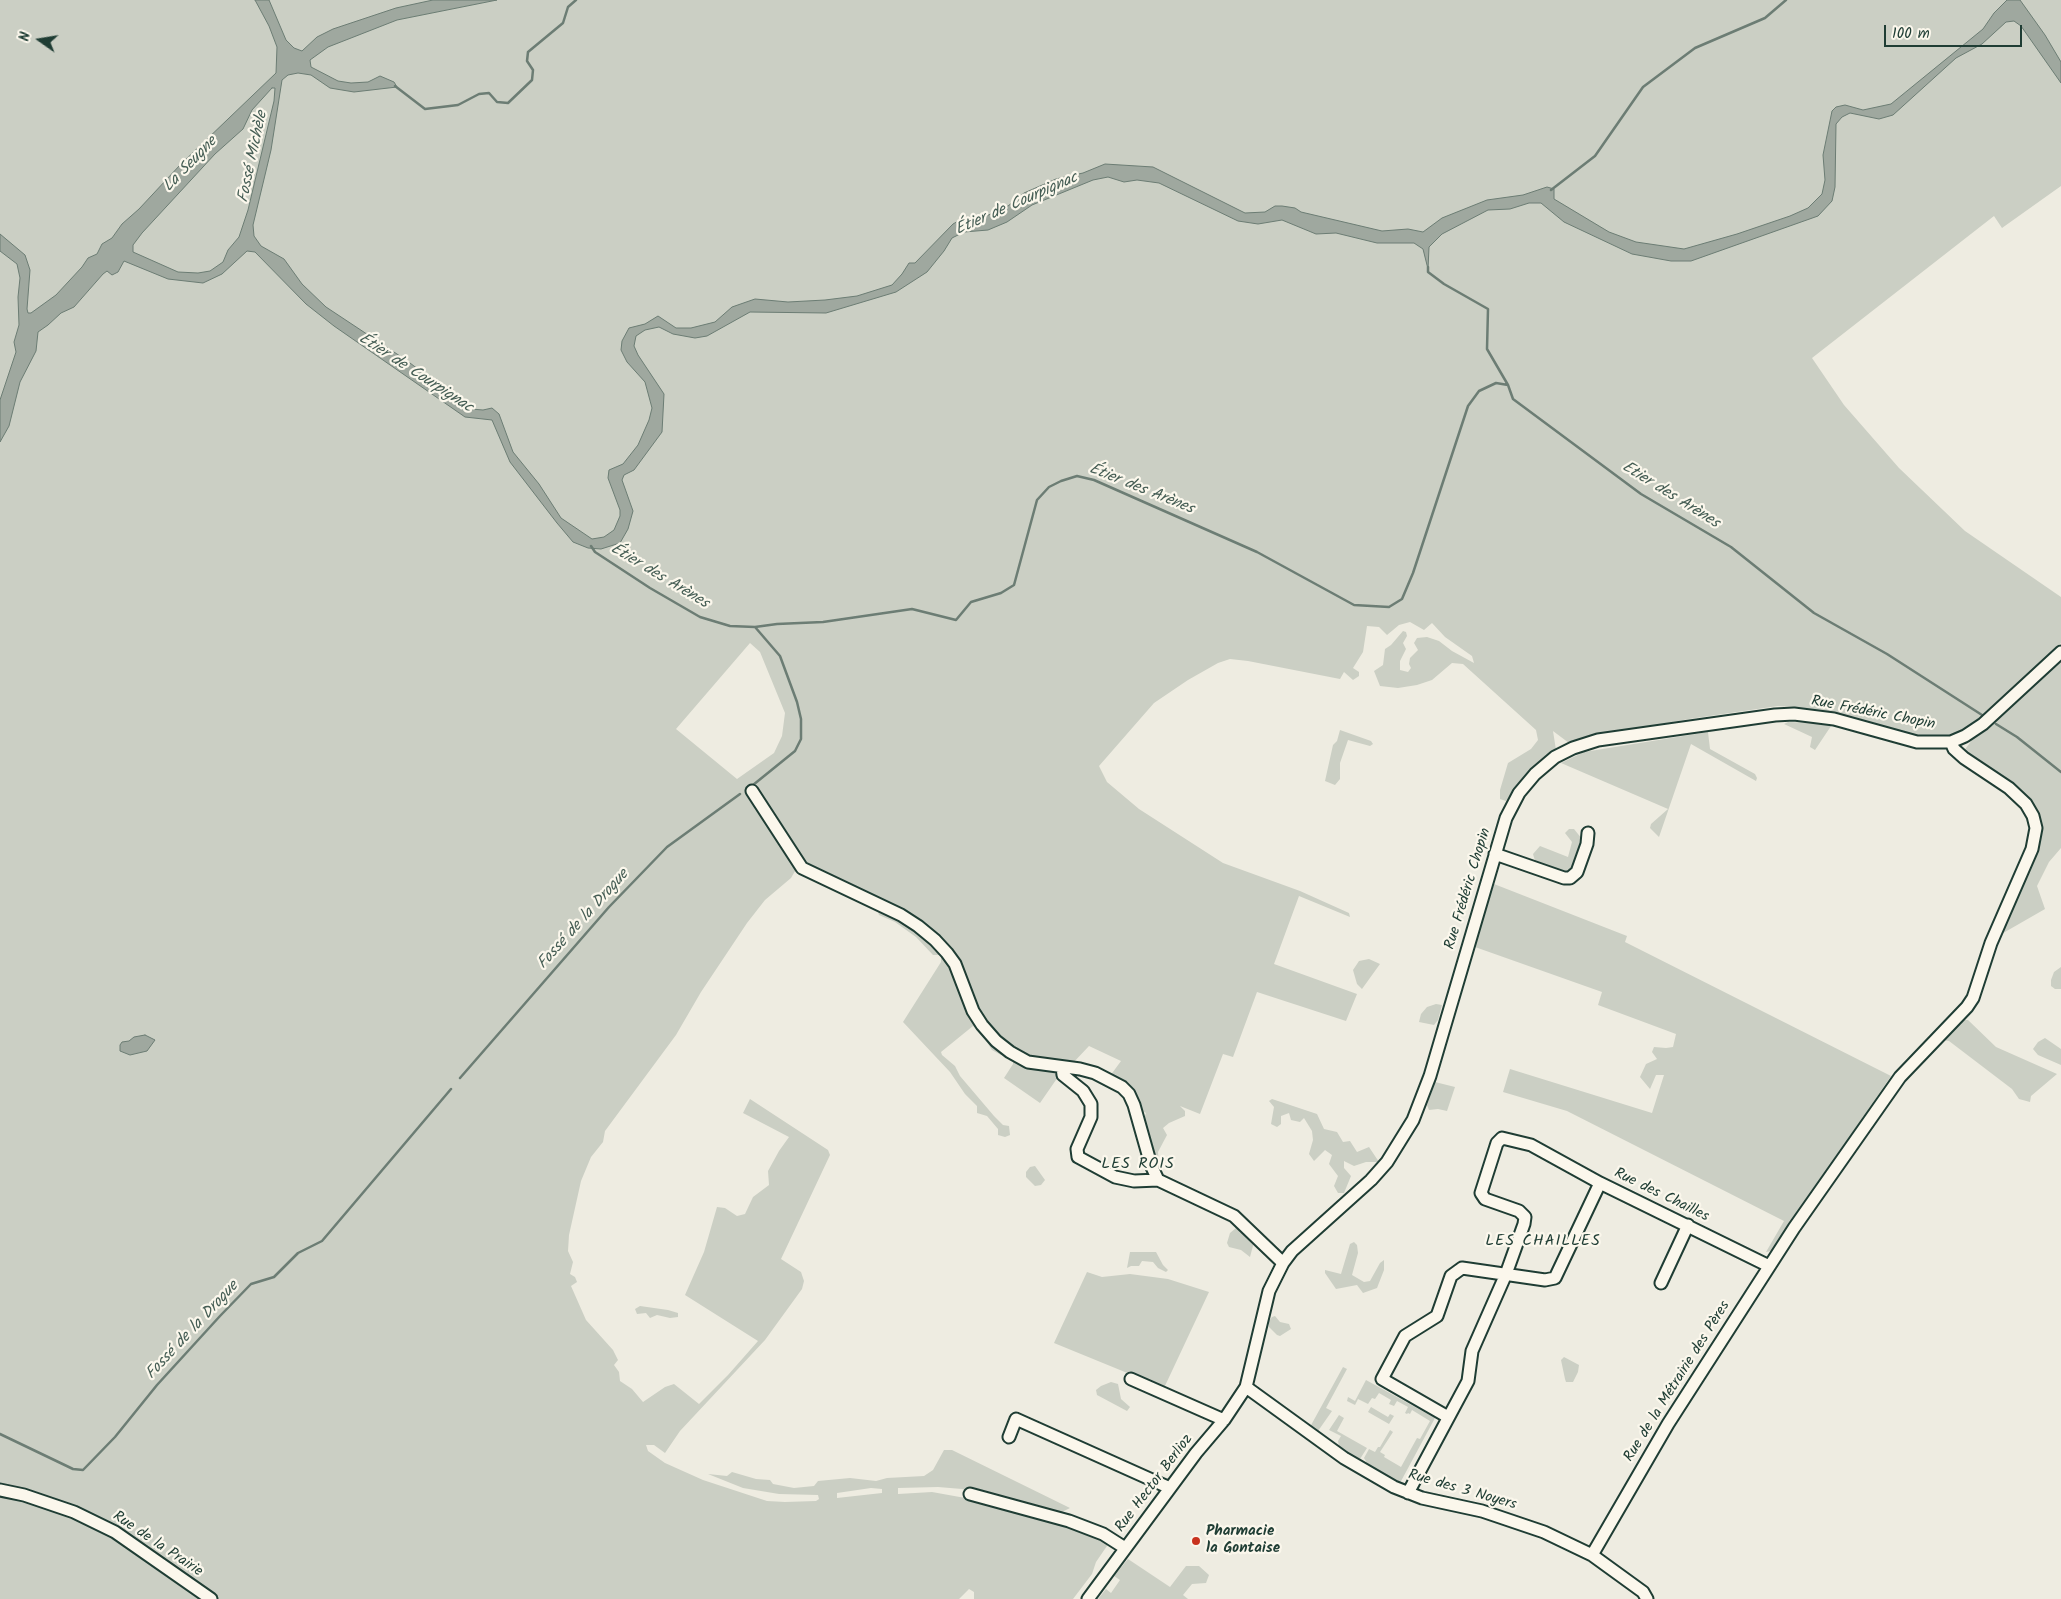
<!DOCTYPE html>
<meta charset="utf-8">
<style>
body{margin:0}
#map{position:relative;width:2061px;height:1599px;overflow:hidden;background:#eeece1;font-family:Kalam,sans-serif}
canvas{display:block}
.north{position:absolute;left:15px;top:15px;width:50px;height:50px;-webkit-text-stroke:4px #fbf7ec;paint-order:stroke;rotate:283deg;font-size:14px;font-weight:700;line-height:20px;text-align:center;color:#1f3d34}
.north::after{content:'';display:block;margin:auto;width:18px;height:22px;background:#1f3d34;clip-path:polygon(50% 0,100% 100%,50% 72%,0 100%)}
.scale{position:absolute;left:1884px;top:25px;width:138px;height:22px;box-sizing:border-box;border:2px solid #1f3d34;border-top:0;padding-left:6px;font-size:15px;line-height:18px;white-space:nowrap;color:#1f3d34;-webkit-text-stroke:4px #fbf7ec;paint-order:stroke}
</style>
<div id="map">
<canvas width="2061" height="1599"></canvas>
<div class="north">N</div>
<div class="scale">100 m</div>
</div>
<script>
const g = document.querySelector('canvas').getContext('2d');
g.lineJoin = 'round';
function paint(path, color) { g.fillStyle = color; g.fill(path, 'evenodd'); }
const toPath = rows => new Path2D(rows.map(r => 'M' + r).join(''));
function stroke(path, color, width, dash) { g.strokeStyle = color; g.lineWidth = width; g.lineCap = dash ? 'butt' : 'round'; g.setLineDash(dash || []); g.stroke(path); }
function write(font, color, halo, rows, align = 'center') {
  g.font = font + ' Kalam,sans-serif'; g.lineWidth = 4.5; g.setLineDash([]); g.textBaseline = 'middle'; g.strokeStyle = halo; g.fillStyle = color; for (const [text, x, y, turn = 0] of rows) {
    g.save(); g.translate(x, y); g.rotate((+turn || 0) * Math.PI / 180); g.textAlign = isNaN(turn) ? turn : align; if (halo) g.strokeText(text, 0, 0); g.fillText(text, 0, 0); g.restore();
  }
}
paint(toPath([
 [0,0,258,0,283,42,259,0,2061,0,2061,186,2002,228,1994,216,1812,358,1844,405,1899,468,1965,531,2061,597,2061,643,1989,714,1972,726,1952,736,1938,739,1920,738,1792,707,1778,706,1689,719,1594,736,1569,743,1553,731,1556,750,1524,777,1506,801,1500,799,1500,790,1508,763,1531,749,1538,740,1536,730,1463,664,1452,663,1432,680,1417,685,1398,688,1380,686,1374,671,1383,665,1385,649,1391,645,1403,631,1406,632,1407,636,1403,643,1406,649,1400,661,1400,670,1408,672,1411,668,1409,664,1410,658,1418,650,1414,643,1417,638,1427,637,1439,641,1452,651,1474,663,1472,656,1445,637,1432,623,1424,630,1410,622,1399,625,1387,635,1379,627,1367,626,1363,652,1353,668,1359,672,1359,676,1353,680,1344,672,1340,679,1248,661,1230,659,1218,663,1188,680,1154,703,1099,766,1107,782,1139,809,1223,863,1300,891,1349,913,1350,917,1299,896,1274,964,1357,994,1346,1021,1257,992,1233,1057,1223,1054,1200,1114,1180,1106,1185,1111,1185,1116,1169,1123,1163,1128,1167,1135,1158,1152,1159,1165,1156,1164,1143,1121,1146,1113,1140,1110,1110,1076,1121,1061,1089,1046,1072,1064,1037,1062,1014,1050,989,1028,977,1009,966,977,953,954,926,927,798,866,791,878,765,900,747,923,701,992,676,1035,605,1131,603,1142,591,1157,581,1181,569,1235,568,1251,573,1262,570,1274,575,1277,577,1282,571,1286,586,1320,613,1350,618,1360,614,1365,619,1372,620,1381,632,1389,643,1402,665,1387,674,1384,699,1404,728,1375,758,1341,685,1295,704,1252,717,1207,725,1208,737,1216,745,1214,753,1197,769,1185,768,1171,779,1151,789,1137,743,1113,750,1099,828,1150,830,1155,781,1259,801,1272,804,1281,802,1289,765,1340,680,1431,665,1453,654,1445,646,1445,648,1451,665,1463,703,1480,767,1501,785,1502,816,1501,819,1499,818,1495,779,1494,743,1488,708,1474,727,1476,732,1472,756,1479,770,1480,773,1484,794,1488,814,1486,818,1481,850,1478,876,1481,887,1478,924,1476,933,1470,944,1450,952,1450,1070,1508,1060,1513,962,1489,938,1487,898,1488,898,1494,932,1492,993,1503,1058,1520,1109,1543,1096,1562,1092,1574,1073,1599,974,1599,974,1592,969,1589,959,1599,0,1599],
 [750,643,760,652,785,713,782,736,774,753,737,779,676,729],
 [871,1488,882,1489,882,1493,837,1498,837,1493],
 [2061,660,2061,848,2049,862,2037,886,2045,909,1998,936,2040,825,1963,752,1975,736,2005,712],
 [1788,722,1820,723,1831,726,1815,750,1810,747,1812,737,1784,724],
 [1340,730,1371,741,1373,744,1370,746,1348,740,1340,763,1340,779,1335,785,1325,781,1333,745,1337,741],
 [1708,732,1710,749,1755,774,1757,778,1756,781,1691,744,1659,837,1650,828,1651,824,1668,809,1561,763,1584,752],
 [1569,829,1574,829,1582,839,1582,848,1572,870,1565,873,1536,864,1533,854,1540,846,1568,857,1572,842,1565,833],
 [1494,884,1627,936,1625,942,1891,1076,1772,1251,1766,1252,1784,1221,1567,1111,1503,1092,1510,1069,1652,1113,1664,1075,1656,1075,1650,1089,1640,1077,1646,1064,1657,1059,1652,1052,1654,1047,1666,1048,1673,1047,1676,1034,1598,1005,1602,992,1475,947,1483,919,1483,913,1486,910],
 [877,909,899,917,942,950,1004,1054,1001,1055,992,1050,983,1036,973,1026,941,1052,942,1055,955,1066,960,1076,994,1116,1003,1125,1009,1126,1010,1135,1005,1137,998,1135,998,1129,987,1116,977,1113,977,1106,965,1094,950,1072,903,1022,941,962,941,955,933,955,916,937,895,922,879,915],
 [1369,959,1380,964,1362,989,1357,984,1353,970,1359,961],
 [2061,967,2061,989,2055,989,2051,986,2051,980,2054,972],
 [1436,1004,1442,1005,1438,1020,1434,1025,1419,1022,1421,1014,1427,1007],
 [1960,1020,1968,1020,1996,1047,2057,1074,2031,1096,2030,1102,2019,1099,2012,1089,1949,1041,1942,1040],
 [2045,1038,2061,1049,2061,1065,2038,1055,2033,1049,2038,1042],
 [1013,1060,1046,1069,1057,1074,1058,1077,1040,1103,1004,1078,1013,1064],
 [1435,1082,1455,1087,1447,1111,1438,1109,1429,1110,1427,1105],
 [1272,1099,1317,1114,1324,1129,1337,1132,1343,1142,1350,1141,1357,1152,1369,1147,1379,1162,1366,1162,1354,1166,1344,1161,1344,1168,1351,1176,1344,1193,1338,1193,1334,1186,1338,1176,1329,1164,1332,1155,1325,1150,1314,1161,1309,1154,1313,1140,1312,1131,1304,1118,1300,1122,1291,1120,1289,1113,1281,1116,1281,1124,1277,1127,1271,1124,1274,1107,1269,1101],
 [1035,1166,1045,1180,1041,1185,1035,1186,1026,1177,1026,1172,1030,1167],
 [1236,1228,1245,1231,1254,1242,1250,1257,1241,1250,1229,1247,1227,1243,1230,1233],
 [1354,1242,1357,1245,1358,1253,1352,1275,1364,1282,1370,1281,1380,1263,1384,1260,1384,1270,1377,1288,1363,1293,1357,1285,1336,1289,1325,1273,1325,1270,1341,1274,1350,1244],
 [1130,1252,1156,1252,1163,1265,1168,1270,1166,1272,1158,1268,1153,1262,1142,1261,1139,1266,1131,1266,1127,1268],
 [1087,1272,1102,1277,1130,1274,1168,1279,1209,1292,1164,1388,1054,1343],
 [640,1306,668,1310,678,1313,678,1317,670,1318,657,1315,650,1318,646,1313,637,1314,635,1309],
 [1275,1316,1280,1322,1289,1324,1291,1329,1280,1336,1277,1335,1269,1327,1269,1321,1272,1317],
 [1564,1357,1579,1365,1578,1372,1573,1382,1566,1382,1565,1379,1561,1360],
 [1343,1367,1347,1369,1326,1408,1332,1411,1318,1431,1310,1427],
 [1366,1380,1435,1418,1400,1483,1367,1463,1364,1458,1369,1449,1375,1452,1378,1447,1380,1447,1390,1430,1393,1432,1380,1452,1385,1455,1384,1457,1401,1467,1417,1438,1420,1439,1430,1421,1412,1410,1410,1414,1408,1413,1407,1414,1405,1413,1408,1407,1397,1401,1394,1406,1389,1404,1391,1400,1379,1393,1375,1399,1372,1398,1368,1404,1358,1399,1355,1405,1347,1401,1348,1397,1355,1401],
 [1111,1382,1118,1384,1121,1399,1130,1407,1127,1411,1097,1395,1096,1390,1101,1386],
 [1371,1407,1388,1417,1390,1414,1394,1416,1389,1424,1368,1412],
 [1339,1415,1344,1418,1337,1431,1367,1448,1360,1459,1339,1446,1338,1441,1341,1436,1329,1430],
 [1128,1559,1170,1587,1186,1566,1199,1566,1209,1575,1206,1583,1192,1584,1183,1595,1188,1599,1098,1599,1106,1589,1111,1593,1120,1580,1114,1576]
]), '#cbcfc4');
const water = toPath([
 [255,0,269,0,286,40,294,48,302,51,317,37,333,29,396,8,433,0,497,0,397,20,328,47,310,60,311,67,338,81,351,83,368,82,380,76,394,82,397,87,354,92,330,88,311,75,298,73,288,75,282,80,271,150,253,225,254,236,261,246,284,259,302,284,326,307,406,360,471,409,483,410,492,408,499,414,513,452,539,484,561,518,592,539,604,537,614,530,620,516,620,510,608,478,609,470,623,464,638,445,649,420,652,408,645,382,627,362,621,350,622,341,629,328,645,324,658,316,676,328,691,328,715,322,732,307,755,299,788,302,825,300,857,296,892,285,902,274,909,263,915,263,953,224,960,220,970,223,982,218,1008,206,1024,193,1056,179,1083,173,1105,164,1153,167,1245,213,1265,212,1275,206,1282,206,1295,208,1301,212,1382,231,1408,229,1423,232,1442,218,1487,200,1523,195,1547,187,1554,189,1554,199,1609,232,1636,242,1684,249,1737,234,1790,216,1808,208,1822,194,1825,180,1823,155,1832,111,1836,107,1845,105,1863,110,1891,104,1983,29,1994,13,2007,0,2020,0,2045,35,2061,62,2061,83,2021,26,2014,21,2006,22,1982,44,1956,58,1893,115,1879,119,1850,113,1842,117,1836,124,1835,187,1832,201,1818,216,1691,261,1671,261,1632,254,1564,222,1541,203,1529,203,1510,209,1488,210,1442,234,1429,247,1428,269,1423,249,1414,243,1377,243,1336,233,1316,234,1282,220,1258,224,1238,221,1159,183,1137,180,1124,182,1108,177,1093,180,1032,205,1007,222,988,230,964,232,952,238,944,251,927,272,896,292,826,313,750,312,707,336,695,338,673,334,659,327,645,330,636,336,634,346,638,355,664,394,662,432,634,470,624,475,622,480,633,511,628,529,620,543,601,549,588,548,573,542,557,523,510,462,492,420,465,417,334,326,306,304,255,252,247,251,222,274,203,283,168,279,124,261,118,272,112,275,107,271,103,274,74,307,61,313,48,325,38,332,36,351,20,382,9,426,0,442,0,400,16,352,14,342,19,325,18,297,20,278,17,264,0,251,0,234,25,255,30,270,27,309,28,313,31,313,56,295,82,267,88,258,97,254,102,244,112,238,122,224,139,209,180,165,276,73,277,47,269,26,255,0],
 [272,88,275,88,274,101,248,210,239,237,228,250,223,262,210,271,198,273,178,272,133,252,133,245,142,233,215,154,243,129,252,110,272,88],
 [145,1035,155,1040,147,1051,130,1055,120,1051,120,1045,122,1042,129,1041,134,1037,145,1035]
]);
paint(water, '#9fa89f');
stroke(water, '#6c7d74', 1);
stroke(toPath([
 [395,86,425,109,458,105,479,94,489,93,497,102,508,103,532,80,533,70,527,61,528,52,563,23,568,7,576,0],
 [1551,190,1595,156,1643,87,1695,48,1765,18,1786,0],
 [1428,267,1428,272,1444,284,1488,309,1487,349,1508,385,1513,399,1641,494,1731,547,1814,613,1887,654,1982,715],
 [591,546,595,552,650,588,700,617,730,626,755,627,777,624,823,622,912,609,956,620,971,602,1001,593,1014,585,1037,500,1049,487,1061,481,1077,476,1094,480,1257,552,1354,605,1389,607,1402,599,1413,573,1468,406,1479,391,1496,383,1508,385],
 [1996,724,2017,737,2061,772],
 [753,785,795,751,801,739,801,719,797,702,780,656,755,627],
 [460,1078,609,907,667,847,740,794],
 [0,1434,73,1469,83,1470,115,1437,157,1385,220,1316,251,1284,274,1277,298,1253,322,1241,451,1089]
]), '#6c7d74', 2.5);
const minor = toPath([
 [752,791,802,868,901,915,918,926,935,940,947,953,955,964,973,1011,982,1025,996,1041,1010,1052,1028,1062,1080,1069,1095,1073,1122,1087,1129,1094,1134,1105,1151,1165,1158,1180,1234,1216,1283,1263],
 [1495,854,1564,878,1570,878,1577,872,1587,844,1588,833],
 [1062,1067,1063,1075,1083,1091,1091,1104,1091,1117,1077,1149,1078,1157,1115,1177,1134,1181,1158,1180],
 [1661,1283,1688,1225],
 [1131,1379,1224,1420],
 [1246,1387,1344,1458,1394,1487,1422,1498,1482,1511,1544,1532,1592,1555,1643,1592,1647,1599],
 [1448,1417,1382,1379,1405,1336,1437,1316,1451,1276,1462,1268,1545,1280,1555,1278,1600,1183,1769,1266],
 [1009,1437,1016,1419,1170,1488],
 [0,1490,24,1495,74,1512,115,1532,211,1599],
 [1408,1493,1468,1381,1472,1351,1506,1274,1524,1224,1525,1217,1519,1211,1485,1199,1481,1193,1497,1143,1502,1138,1531,1145,1600,1183],
 [970,1494,1069,1521,1103,1534,1125,1548],
 [1592,1555,1668,1424,1794,1228,1900,1077,1967,1007,1973,998,1991,943,2032,849,2036,828,2033,816,2026,804,2009,788,1964,758,1954,749,1951,742],
 [1088,1599,1196,1453,1224,1420,1246,1387,1269,1291,1283,1263,1292,1251,1371,1180,1387,1162,1413,1120,1430,1076,1506,818,1519,793,1535,774,1555,757,1573,748,1598,740,1775,715,1794,714,1834,719,1917,742,1951,742,1965,736,1983,724,2061,652]
]);
stroke(minor, '#1f3d34', 15);
stroke(minor, '#fbf7ec', 11);
for (const [x, y, r, color] of [
 [1196,1541,5,"#c8321e"]
]) { const dot = new Path2D(); dot.arc(x, y, r, 0, 2 * Math.PI); g.fillStyle = color; g.fill(dot); stroke(dot, '#fbf7ec', 2); }
write('15px', '#1f3d34', '#fbf7ec', [
 ["Rue Frédéric Chopin",1873,714,11],
 ["Rue Frédéric Chopin",1469,889,-73],
 ["Rue des Chailles",1661,1196,26],
 ["Rue de la Métrairie des Pères",1678,1382,-58],
 ["Rue Hector Berlioz",1155,1484,-53],
 ["Rue des 3 Noyers",1462,1491,16],
 ["Rue de la Prairie",157,1545,34]
]);
write('bold 15px', '#1f3d34', '#fbf7ec', [
 ["Pharmacie",1206,1532],
 ["la Gontaise",1206,1549]
], 'left');
write('italic 16px', '#455d54', '#fbf7ec', [
 ["Fossé Michèle",254,157,-78],
 ["La Seugne",191,165,-46],
 ["Étier de Courpignac",1017,205,-24],
 ["Étier de Courpignac",415,374,33],
 ["Étier des Arènes",1141,490,22],
 ["Etier des Arènes",1670,496,32],
 ["Étier des Arènes",659,577,31],
 ["Fossé de la Drogue",584,920,-48],
 ["Fossé de la Drogue",193,1331,-47]
]);
g.letterSpacing = '1px';
write('16px', '#1f3d34', '#fbf7ec', [
 ["LES ROIS",1138,1165],
 ["LES CHAILLES",1543,1242]
]);
g.letterSpacing = '0px';
</script>
